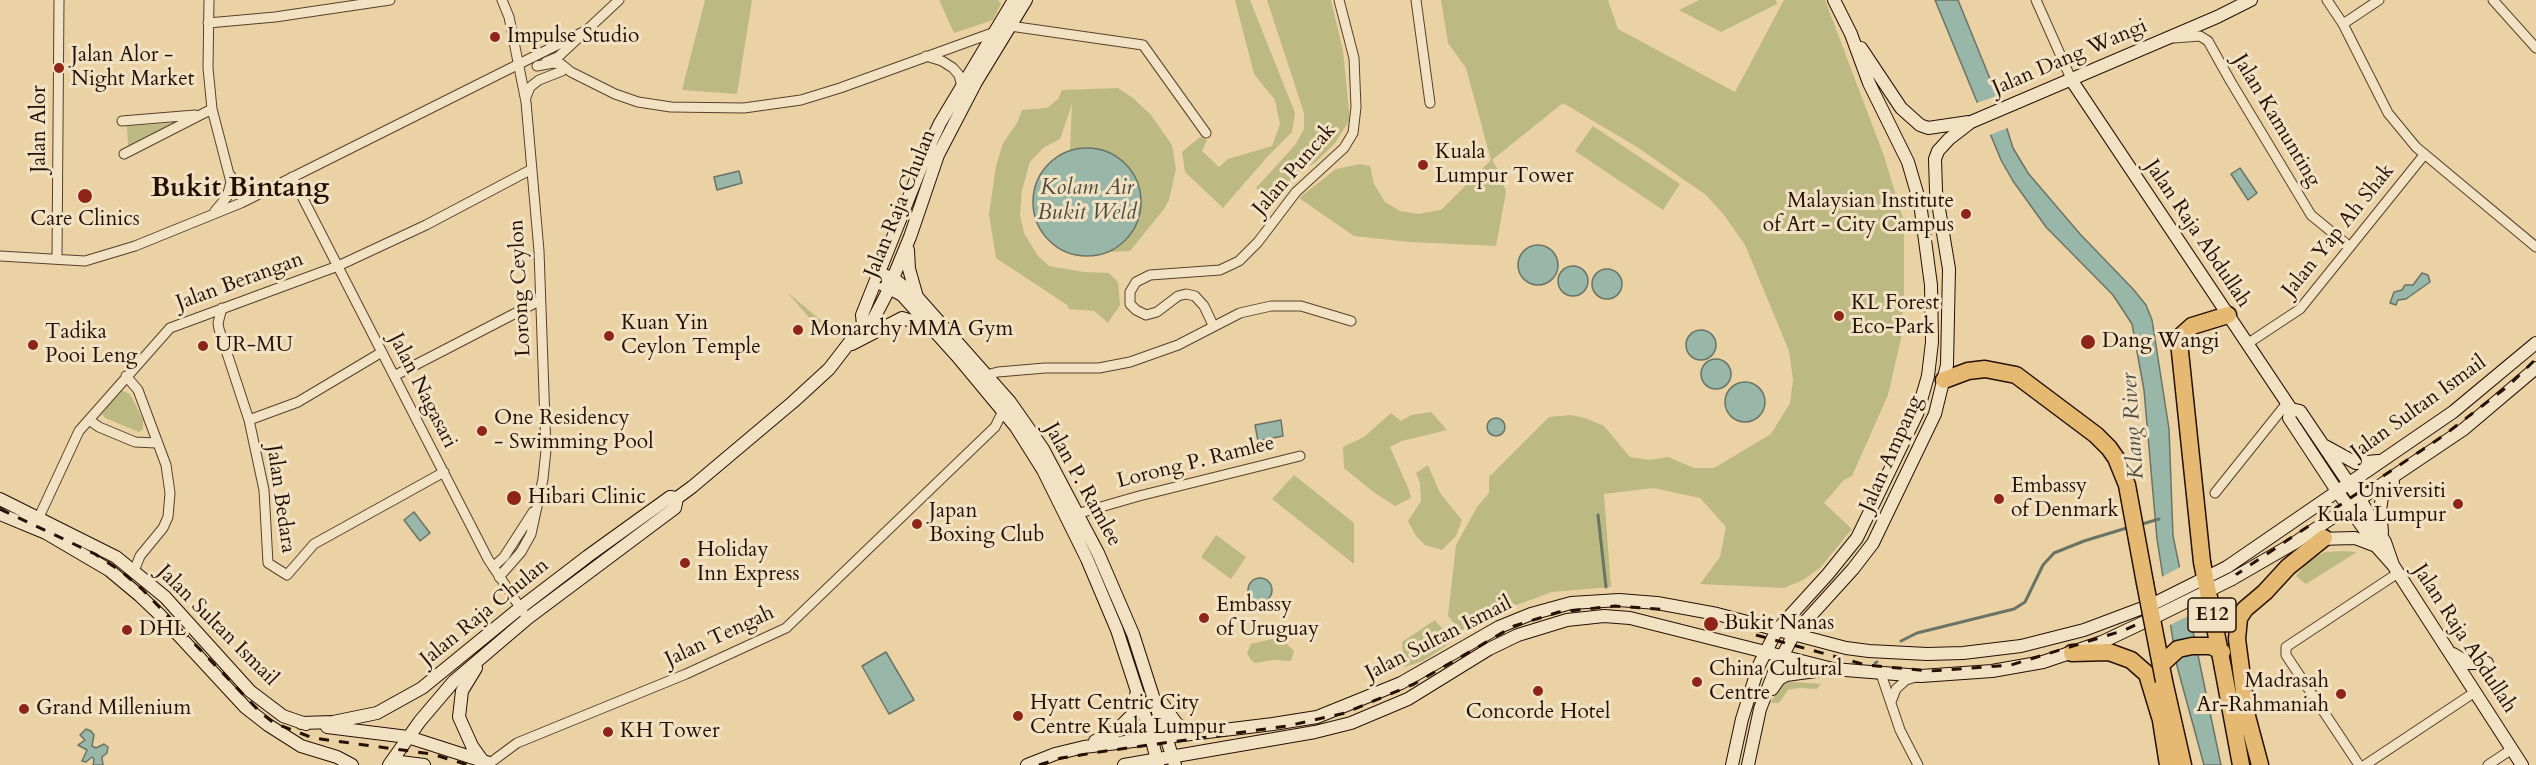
<!DOCTYPE html>
<style>
body{margin:0}
canvas{display:block;background:#ebd2a4}
</style>
<canvas width="2536" height="765"></canvas>
<script>
const g = document.querySelector('canvas').getContext('2d');
g.lineJoin = 'round';
function paint(path, color) { g.fillStyle = color; g.fill(path, 'evenodd'); }
const toPath = rows => new Path2D(rows.map(r => 'M' + r).join(''));
function stroke(path, color, width, dash) { g.strokeStyle = color; g.lineWidth = width; g.lineCap = dash ? 'butt' : 'round'; g.setLineDash(dash || []); g.stroke(path); }
function write(font, color, halo, rows, align = 'center') {
  g.font = font + ' Cardo,serif'; g.lineWidth = 6; g.setLineDash([]); g.textBaseline = 'middle'; g.strokeStyle = halo; g.fillStyle = color; for (const [text, x, y, turn = 0] of rows) {
    g.save(); g.translate(x, y); g.rotate((+turn || 0) * Math.PI / 180); g.textAlign = isNaN(turn) ? turn : align; if (halo) g.strokeText(text, 0, 0); g.fillText(text, 0, 0); g.restore();
  }
}
paint(toPath([
 [705,0,752,0,737,94,682,90],
 [939,0,998,0,1001,4,993,20,954,33],
 [1235,0,1250,0,1295,113,1292,132,1268,156,1223,208,1185,172,1182,152,1200,137,1207,140,1202,151,1219,167,1228,159,1272,146,1280,124,1275,100,1254,74],
 [1267,0,1331,0,1343,51,1349,110,1349,121,1335,143,1317,161,1295,176,1273,202,1256,188,1295,145,1304,129,1304,113],
 [1441,0,1608,0,1618,29,1735,92,1784,0,1825,0,1884,156,1904,222,1904,292,1901,339,1888,395,1852,476,1844,480,1824,503,1852,529,1820,568,1803,580,1784,588,1700,584,1720,557,1726,527,1700,498,1653,488,1604,494,1611,587,1552,592,1514,606,1460,631,1448,616,1456,545,1477,507,1489,493,1489,477,1549,417,1571,415,1585,418,1604,426,1630,457,1650,460,1668,457,1694,468,1714,468,1771,434,1790,403,1793,380,1789,351,1745,245,1724,215,1706,195,1637,147,1563,103,1492,160,1499,171,1506,192,1496,246,1409,242,1354,236,1299,198,1336,169,1360,164,1370,166,1374,184,1385,202,1400,211,1418,214,1441,210,1491,160,1466,68,1448,43],
 [1699,0,1776,0,1777,4,1721,32,1679,10],
 [1118,88,1133,98,1151,115,1172,145,1176,169,1169,200,1164,209,1130,251,1110,252,1120,246,1132,233,1140,218,1087,147,1070,150,1072,104,1060,139,1043,148,1030,162,1022,190,1020,215,1024,233,1038,256,1049,266,1084,272,1109,273,1118,282,1120,305,1108,323,1094,311,1069,309,1067,305,996,258,989,214,996,166,1003,143,1017,123,1022,110,1047,108,1058,99,1062,90],
 [175,123,176,127,128,146,127,126],
 [1593,126,1680,184,1663,210,1575,151],
 [787,292,830,328,824,335],
 [120,390,130,394,143,420,143,429,139,432,105,418,102,414],
 [1431,412,1447,430,1402,441,1390,447,1409,490,1411,498,1395,506,1372,491,1344,468,1343,447,1364,437,1391,413,1401,421,1411,415],
 [1428,465,1440,493,1462,520,1456,536,1442,550,1425,545,1416,536,1408,521,1421,501,1420,483,1416,473],
 [1294,475,1354,523,1354,564,1272,499],
 [1216,535,1246,557,1231,579,1201,557],
 [2343,551,2357,552,2306,584,2296,576,2309,561,2325,552],
 [1435,620,1453,641,1423,661,1404,667,1402,642],
 [1276,638,1285,642,1294,651,1291,661,1272,660,1255,663,1251,660,1247,653,1251,644],
 [1787,682,1793,682,1821,684,1817,689,1799,688,1788,690,1779,703,1771,703,1780,684]
]), '#bcba82');
const water = toPath([
 [1935,0,1958,0,1995,91,2013,148,2028,173,2080,234,2133,289,2146,305,2152,320,2169,429,2173,536,2221,765,2204,765,2177,666,2157,539,2144,390,2132,324,2113,295,2046,227,2013,181,2001,160,1935,0],
 '1033 202a54 54 0 1 1 108 0a54 54 0 1 1-108 0Z',
 [2240,168,2257,193,2248,200,2231,174,2240,168],
 [739,171,742,183,717,190,714,177,739,171],
 '1518 265a20 20 0 1 1 40 0a20 20 0 1 1-40 0Z',
 '1558 281a15 15 0 1 1 30 0a15 15 0 1 1-30 0Z',
 '1592 284a15 15 0 1 1 30 0a15 15 0 1 1-30 0Z',
 [2422,273,2428,275,2430,282,2406,299,2398,300,2396,305,2390,303,2394,292,2402,290,2405,285,2413,285,2422,273],
 '1686 345a15 15 0 1 1 30 0a15 15 0 1 1-30 0Z',
 '1701 374a15 15 0 1 1 30 0a15 15 0 1 1-30 0Z',
 '1725 402a20 20 0 1 1 40 0a20 20 0 1 1-40 0Z',
 '1487 427a9 9 0 1 1 18 0a9 9 0 1 1-18 0Z',
 [1281,420,1283,436,1258,441,1255,425,1281,420],
 [414,512,430,533,420,541,404,520,414,512],
 '1248 590a12 12 0 1 1 24 0a12 12 0 1 1-24 0Z',
 [886,652,914,700,889,714,862,666,886,652],
 [86,729,91,731,94,735,92,746,96,748,104,744,108,747,107,753,102,757,103,765,93,765,94,759,92,757,86,762,82,761,87,750,78,745,85,740,80,735,86,729]
]);
paint(water, '#98b7a8');
stroke(water, '#6a7466', 1.5);
paint(toPath([
 [1999,95,2010,127,1987,136,1974,104],
 [2182,566,2192,614,2168,626,2160,578]
]), '#ebd2a4');
stroke(toPath([
 [1598,515,1606,587],
 [2139,525,2159,519],
 [1901,641,1917,633,2014,609,2025,602,2043,565,2054,553,2084,541,2130,527],
 [1875,663,1877,662]
]), '#6a7466', 3);
const street = toPath([
 [209,0,208,68,212,109,231,182,227,197,215,211],
 [1416,0,1430,103],
 [2036,0,2072,81],
 [2327,0,2343,24,2388,113,2416,147,2536,247],
 [2493,0,2536,48],
 [208,23,275,17,390,0],
 [2343,24,2379,0],
 [1010,26,1143,45,1206,133],
 [2174,38,2200,36,2208,41,2231,82,2311,215,2350,247],
 [926,56,942,61,953,68,959,75,962,87],
 [546,62,558,57,619,0],
 [537,66,553,63,561,64,571,72,615,94,638,102,671,107,744,108,801,100,840,88,995,32],
 [526,97,530,87,539,80,562,71],
 [122,121,195,115],
 [124,154,212,109],
 [230,175,237,184,246,190,263,189],
 [292,177,488,559,523,612],
 [0,256,85,261,135,246,241,203,583,32],
 [57,258,59,0],
 [222,308,218,323,219,329,249,420,264,490,268,563,287,575,314,544,444,472],
 [1213,325,1204,306,1195,296,1186,294,1178,296,1157,312,1146,315,1136,310,1130,304,1130,292,1136,282,1150,275,1220,270,1239,261,1258,242,1296,192,1344,148,1353,133,1356,107,1354,58,1339,0],
 [2247,344,2300,309,2424,155],
 [126,376,138,390,166,465,170,493,168,517,163,528,140,556,134,571],
 [394,376,539,301],
 [982,376,998,372,1045,368,1099,368,1130,362,1178,345,1240,313,1271,306,1301,306,1351,321],
 [89,420,99,427,135,442,156,443],
 [249,420,298,402,382,352],
 [2215,493,2287,403],
 [1073,515,1139,496,1300,456],
 [39,517,79,431,170,328,338,266,426,225,532,169],
 [493,567,504,557,533,512],
 [499,577,521,552,531,534,543,479,546,450,539,251,526,102,509,17,502,0],
 [1881,674,1900,730,1918,765],
 [1891,702,1896,689,1906,680,1916,677],
 [490,763,517,743,686,674,786,628,995,427,1003,411],
 [2359,765,2286,655,2286,647,2398,573],
 [2365,765,2475,692],
 [2488,765,2512,749]
]);
const secondary = toPath([
 [1861,48,1901,108,1920,125,1928,128,1969,122],
 [2072,81,2291,409,2300,411,2364,506,2385,542,2393,565],
 [2018,102,2217,17,2251,0],
 [908,250,909,269,917,297],
 [879,273,894,279,918,298,1010,402,1043,449,1098,553,1133,634,1175,765],
 [876,281,902,295,957,356,1016,427,1043,470,1087,559,1117,630,1148,725,1158,764],
 [863,325,862,315,931,142,940,123,1014,0],
 [852,344,902,318,925,325],
 [2291,409,2289,418,2337,491,2377,547,2393,565,2522,765],
 [2325,446,2356,463,2378,461],
 [0,499,116,557,165,597,250,691,283,716,306,724],
 [0,514,46,533,109,570,139,595,159,614,245,707,268,725,301,746,337,757,352,765],
 [2382,532,2380,510,2382,497,2393,482],
 [2317,539,2355,538,2376,546],
 [2227,567,2453,412,2536,343],
 [2232,579,2296,542,2464,429,2536,368],
 [2453,654,2468,663,2487,663],
 [476,668,462,691,459,717,472,746,482,760],
 [1772,689,1779,679,1786,675,1823,670],
 [1162,703,1176,723,1185,730,1194,732],
 [301,723,333,722,377,713,422,688,520,608,588,556,670,497,677,498,692,487,793,402,829,369,863,325,873,320,886,295,910,237,938,155,976,82,1026,0],
 [327,727,408,737,489,763],
 [1095,741,1116,731,1132,715,1135,710,1136,695],
 [392,761,424,765],
 [389,765,420,721,454,681,528,618,675,508,677,498],
 [1027,765,1055,754,1084,747,1273,724,1317,717,1401,683,1499,627,1531,614,1571,603,1619,600,1657,603,1717,614,1846,648,1869,651,1927,654,1963,653,2021,646,2084,630,2153,604],
 [1124,765,1315,732,1351,723,1408,699,1489,649,1518,635,1567,620,1604,616,1630,618,1833,669,1921,676,1992,671,2043,662,2102,642,2157,616],
 [1732,765,1742,719,1759,665,1777,630,1828,574,1857,538,1917,414,1928,376,1932,342,1931,285,1920,203,1908,162,1869,83,1851,34,1834,0],
 [1748,765,1760,709,1775,670,1794,634,1853,569,1873,543,1935,414,1947,365,1949,269,1936,191,1935,159,1938,151,1949,139,1971,122]
]);
const highway = toPath([
 [1944,380,1968,371,1985,369,2016,375,2096,435,2109,448,2116,458,2127,485,2145,583],
 [2202,562,2179,342,2181,336,2192,326,2228,315],
 [2072,653,2109,652,2131,660,2147,674,2160,717],
 [2223,668,2241,765],
 [2164,681,2183,765],
 [2244,705,2260,765],
 [2159,708,2168,765],
 [2247,715,2237,639,2239,618,2245,609,2265,592,2288,567,2324,538]
]);
stroke(street, '#57402b', 11);
stroke(secondary, '#261003', 14);
stroke(highway, '#261003', 19);
stroke(street, '#f2e2c4', 9);
stroke(secondary, '#f2e2c4', 12);
stroke(highway, '#e6b972', 16);
stroke(toPath([
 [0,509,95,554,122,572,142,589,261,713,274,723,313,738,432,754,468,765],
 [1756,635,1866,665,1930,671,2011,665,2125,630,2231,578,2443,436,2508,386,2536,359],
 [1039,765,1061,758,1106,751,1287,726,1345,713,1414,684,1514,626,1559,612,1615,606,1670,610]
]), '#261003', 3, [10, 10]);
const secondaryBridge = toPath([
 [1971,122,2018,102],
 [2153,604,2227,567],
 [2159,615,2232,579]
]);
const highwayBridge = toPath([
 [2202,562,2223,668],
 [2145,583,2164,681],
 [2165,661,2178,649,2192,646,2211,646,2222,652]
]);
stroke(secondaryBridge, '#261003', 14, []);
stroke(highwayBridge, '#261003', 19, []);
stroke(secondaryBridge, '#f2e2c4', 12);
stroke(highwayBridge, '#e6b972', 16);
for (const [x, y, r, color] of [
 [495,37,6,"#8f2418"],
 [59,68,6,"#8f2418"],
 [1423,165,6,"#8f2418"],
 [85,196,8,"#8f2418"],
 [1966,214,6,"#8f2418"],
 [1839,316,6,"#8f2418"],
 [798,330,6,"#8f2418"],
 [609,336,6,"#8f2418"],
 [2088,342,8,"#8f2418"],
 [33,345,6,"#8f2418"],
 [203,346,6,"#8f2418"],
 [482,431,6,"#8f2418"],
 [514,498,8,"#8f2418"],
 [1999,499,6,"#8f2418"],
 [2458,504,6,"#8f2418"],
 [917,524,6,"#8f2418"],
 [685,563,6,"#8f2418"],
 [1204,618,6,"#8f2418"],
 [1711,624,8,"#8f2418"],
 [127,630,6,"#8f2418"],
 [1697,682,6,"#8f2418"],
 [1538,691,6,"#8f2418"],
 [2341,694,6,"#8f2418"],
 [24,709,6,"#8f2418"],
 [1018,716,6,"#8f2418"],
 [608,732,6,"#8f2418"]
]) { const dot = new Path2D(); dot.arc(x, y, r, 0, 2 * Math.PI); g.fillStyle = color; g.fill(dot); stroke(dot, '#f2e2c4', 2); }
for (const [x, y, w] of [
 [2212,615,48]
]) { const box = new Path2D(); box.roundRect(x - w / 2, y - 17, w, 34, 4.5); g.fillStyle = '#f2e2c4'; g.fill(box); stroke(box, '#261003', 1.5); }
write('bold 20px', '#261003', null, [
 ["E12",2212,615]
]);
write('21px', '#261003', '#f2e2c4', [
 ["Impulse Studio",507,37],
 ["Jalan Alor -",71,56],
 ["Night Market",71,80],
 ["Kuala",1435,153],
 ["Lumpur Tower",1435,177],
 ["Malaysian Institute",1954,202,"right"],
 ["of Art - City Campus",1954,226,"right"],
 ["Care Clinics",85,220,"center"],
 ["KL Forest",1851,304],
 ["Eco-Park",1851,328],
 ["Kuan Yin",621,324],
 ["Ceylon Temple",621,348],
 ["Monarchy MMA Gym",810,330],
 ["Tadika",45,333],
 ["Pooi Leng",45,357],
 ["Dang Wangi",2102,342],
 ["UR-MU",215,346],
 ["One Residency",494,419],
 ["- Swimming Pool",494,443],
 ["Embassy",2011,487],
 ["of Denmark",2011,511],
 ["Universiti",2446,492,"right"],
 ["Kuala Lumpur",2446,516,"right"],
 ["Hibari Clinic",528,498],
 ["Japan",929,512],
 ["Boxing Club",929,536],
 ["Holiday",697,551],
 ["Inn Express",697,575],
 ["Embassy",1216,606],
 ["of Uruguay",1216,630],
 ["Bukit Nanas",1724,624],
 ["DHL",139,630],
 ["China Cultural",1709,670],
 ["Centre",1709,694],
 ["Madrasah",2329,682,"right"],
 ["Ar-Rahmaniah",2329,706,"right"],
 ["Hyatt Centric City",1030,704],
 ["Centre Kuala Lumpur",1030,728],
 ["Grand Millenium",36,709],
 ["Concorde Hotel",1538,713,"center"],
 ["KH Tower",620,732]
], 'left');
write('21px', '#261003', '#f2e2c4', [
 ["Jalan Dang Wangi",2070,58,-23],
 ["Jalan Kamunting",2276,121,59],
 ["Jalan Alor",40,129,-90],
 ["Jalan Puncak",1295,170,-49],
 ["Jalan Raja Chulan",901,204,-68],
 ["Jalan Yap Ah Shak",2339,231,-51],
 ["Jalan Raja Abdullah",2197,234,56],
 ["Jalan Berangan",240,282,-20],
 ["Lorong Ceylon",521,288,-93],
 ["Jalan Nagasari",422,391,63],
 ["Jalan Sultan Ismail",2419,408,-36],
 ["Jalan Ampang",1892,454,-66],
 ["Lorong P. Ramlee",1196,463,-14],
 ["Jalan P. Ramlee",1082,485,61],
 ["Jalan Bedara",280,499,82],
 ["Jalan Raja Chulan",485,613,-39],
 ["Jalan Sultan Ismail",217,626,45],
 ["Jalan Tengah",720,637,-25],
 ["Jalan Sultan Ismail",1439,639,-27],
 ["Jalan Raja Abdullah",2464,639,57]
]);
write('italic 22px', '#4e4a3d', '#f2e2c4', [
 ["Kolam Air",1087,189],
 ["Bukit Weld",1087,214],
 ["Klang River",2134,426,-94]
]);
write('bold 27px', '#261003', '#f2e2c4', [
 ["Bukit Bintang",240,190]
]);
</script>
